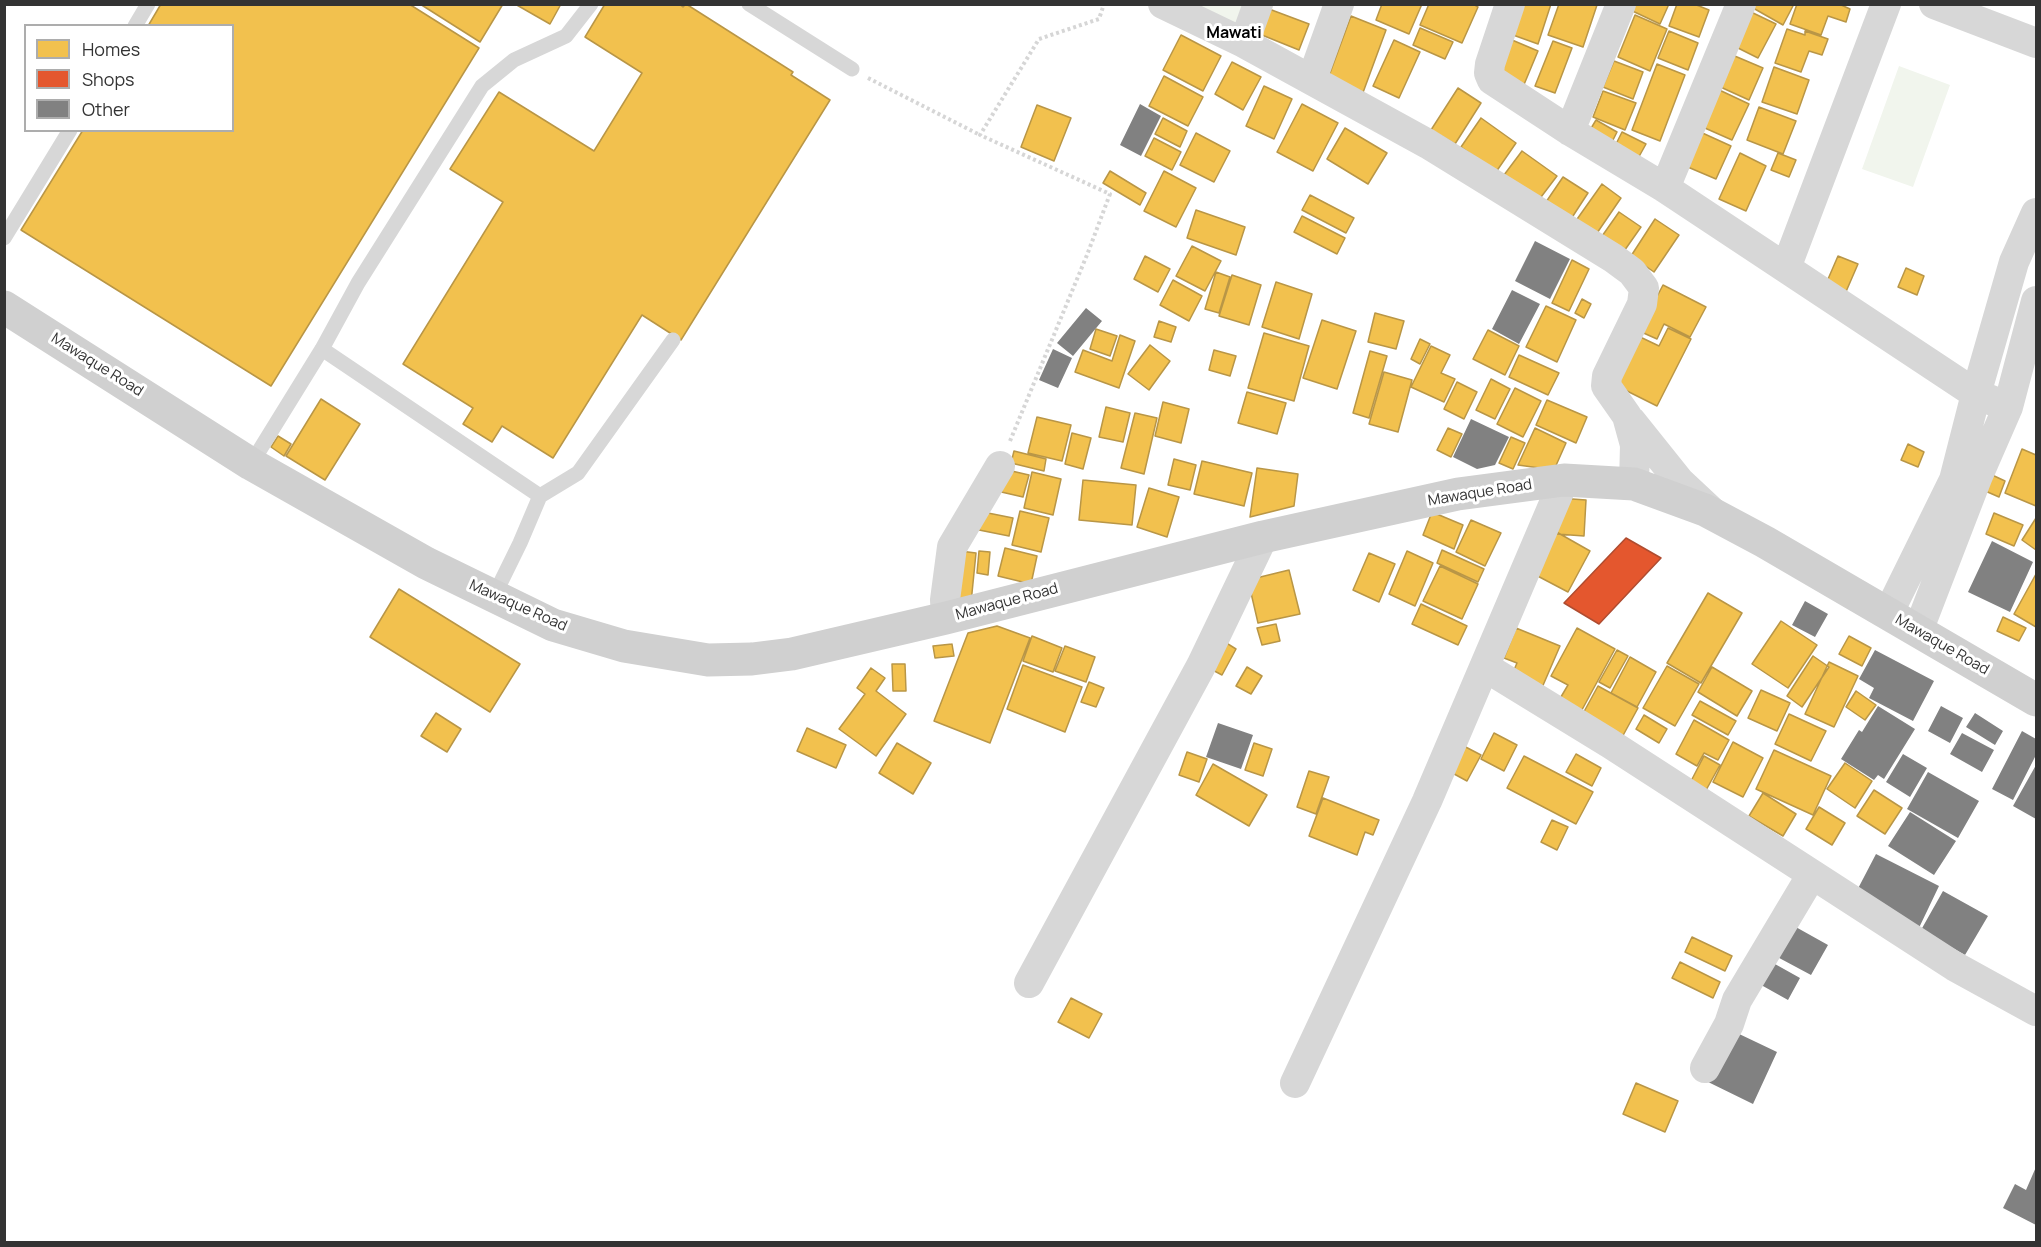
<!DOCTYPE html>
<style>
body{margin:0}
#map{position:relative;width:2041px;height:1247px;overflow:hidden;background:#fff;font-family:Manrope,sans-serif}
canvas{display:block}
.frame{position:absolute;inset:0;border:6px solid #333;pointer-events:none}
.legend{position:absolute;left:24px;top:24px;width:210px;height:108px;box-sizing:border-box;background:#fff;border:2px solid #adadad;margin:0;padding:8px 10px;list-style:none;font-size:18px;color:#333}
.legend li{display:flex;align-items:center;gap:12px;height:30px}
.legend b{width:30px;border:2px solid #adadad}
</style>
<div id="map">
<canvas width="2041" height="1247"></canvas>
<div class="frame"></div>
<ul class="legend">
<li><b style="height:16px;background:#f2c14e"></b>Homes</li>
<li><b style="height:16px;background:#e4572e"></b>Shops</li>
<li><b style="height:16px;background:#818181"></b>Other</li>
</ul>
</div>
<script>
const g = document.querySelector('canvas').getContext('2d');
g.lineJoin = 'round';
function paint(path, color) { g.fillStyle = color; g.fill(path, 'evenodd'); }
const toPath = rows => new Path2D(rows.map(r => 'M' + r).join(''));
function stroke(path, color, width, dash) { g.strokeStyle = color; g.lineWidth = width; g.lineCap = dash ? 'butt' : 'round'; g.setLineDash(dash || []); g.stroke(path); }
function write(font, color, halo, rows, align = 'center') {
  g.font = font + ' Manrope,sans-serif'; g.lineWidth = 6; g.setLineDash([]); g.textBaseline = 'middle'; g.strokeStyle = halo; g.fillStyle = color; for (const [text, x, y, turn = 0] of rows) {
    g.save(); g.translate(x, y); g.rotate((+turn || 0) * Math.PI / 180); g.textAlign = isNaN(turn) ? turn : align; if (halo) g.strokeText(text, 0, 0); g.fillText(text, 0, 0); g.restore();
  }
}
paint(toPath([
 [1200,5,1249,5,1240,29,1197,13],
 [1899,66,1950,85,1913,187,1862,169]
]), '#f1f5ed');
const homes = toPath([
 [161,4,409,4,479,48,271,386,21,230,83,130,232,130,232,26,148,26,161,4],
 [420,4,503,4,480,42,420,4],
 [515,4,561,4,550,24,515,4],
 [605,4,679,4,683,7,686,4,793,72,791,75,830,100,681,340,642,315,553,458,502,426,492,442,463,424,473,408,403,364,503,202,450,169,499,92,594,151,642,73,585,37,605,4],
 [1382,4,1422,4,1409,34,1376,20,1382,4],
 [1429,4,1473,4,1478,7,1462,43,1420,25,1429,4],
 [1524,4,1551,4,1538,44,1513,35,1524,4],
 [1559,4,1597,5,1583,47,1548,35,1559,4],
 [1625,4,1669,4,1660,24,1624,7,1625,4],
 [1677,4,1694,4,1709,10,1699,37,1669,26,1677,4],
 [1746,4,1794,4,1783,25,1746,4],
 [1797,4,1839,4,1850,9,1846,22,1828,16,1821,35,1790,24,1797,4],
 [1261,6,1309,24,1299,50,1252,31,1261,6],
 [1751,12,1776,24,1758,58,1734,46,1751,12],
 [1635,15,1667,29,1650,71,1618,57,1635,15],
 [1351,16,1386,30,1361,98,1326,84,1351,16],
 [1420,28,1453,42,1445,59,1413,45,1420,28],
 [1787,29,1805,35,1805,31,1828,39,1822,55,1809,51,1801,72,1775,63,1787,29],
 [1669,31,1698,43,1688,70,1658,58,1669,31],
 [1181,35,1221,56,1203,91,1163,70,1181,35],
 [1394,40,1420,52,1399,98,1373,86,1394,40],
 [1512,40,1538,51,1523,87,1497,76,1512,40],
 [1553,41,1572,48,1555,93,1535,86,1553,41],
 [1730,54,1763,68,1749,100,1716,85,1730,54],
 [1614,61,1643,72,1633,99,1603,87,1614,61],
 [1232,62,1261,77,1243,110,1215,94,1232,62],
 [1657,64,1685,75,1660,141,1632,130,1657,64],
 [1774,67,1809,80,1797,114,1762,102,1774,67],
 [1164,76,1203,97,1188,126,1149,106,1164,76],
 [1264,86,1292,99,1274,139,1246,126,1264,86],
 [1458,88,1481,103,1455,144,1431,130,1458,88],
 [1715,88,1749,104,1732,140,1698,125,1715,88],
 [1603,91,1636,103,1625,130,1593,117,1603,91],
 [1302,104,1338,123,1313,171,1277,152,1302,104],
 [1037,105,1071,118,1054,161,1021,147,1037,105],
 [1759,107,1796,121,1783,154,1747,140,1759,107],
 [1163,118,1187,131,1180,147,1155,134,1163,118],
 [1481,118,1516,143,1496,172,1461,147,1481,118],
 [1596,120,1617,132,1612,142,1590,130,1596,120],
 [1345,128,1387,153,1368,184,1327,159,1345,128],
 [1698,131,1731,146,1716,179,1683,165,1698,131],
 [1622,132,1646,144,1636,162,1613,150,1622,132],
 [1196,133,1230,151,1214,182,1180,165,1196,133],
 [1154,138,1181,152,1172,170,1145,156,1154,138],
 [1522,151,1557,176,1538,201,1504,175,1522,151],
 [1740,153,1766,166,1746,211,1719,199,1740,153],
 [1778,153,1796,160,1789,177,1771,170,1778,153],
 [1110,171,1146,193,1140,205,1103,183,1110,171],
 [1164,171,1196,188,1176,227,1144,211,1164,171],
 [1563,177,1588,193,1571,219,1546,202,1563,177],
 [1602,184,1621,198,1595,236,1575,222,1602,184],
 [1310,195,1354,218,1346,233,1302,210,1310,195],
 [1196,210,1245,227,1236,255,1187,238,1196,210],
 [1619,212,1641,227,1622,254,1600,239,1619,212],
 [1302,216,1345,238,1337,254,1294,232,1302,216],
 [1655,219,1679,235,1654,272,1631,256,1655,219],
 [1192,246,1221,261,1205,291,1176,276,1192,246],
 [1145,256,1170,269,1158,292,1134,279,1145,256],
 [1838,256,1858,264,1845,294,1825,286,1838,256],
 [1572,260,1589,269,1569,311,1552,303,1572,260],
 [1906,268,1924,276,1917,295,1898,287,1906,268],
 [1216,272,1230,277,1219,313,1205,309,1216,272],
 [1232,275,1261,285,1249,325,1219,316,1232,275],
 [1173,280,1202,296,1189,321,1160,305,1173,280],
 [1276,282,1312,294,1299,339,1262,327,1276,282],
 [1663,285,1706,307,1690,337,1664,324,1657,339,1639,331,1663,285],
 [1582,299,1591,304,1584,318,1575,313,1582,299],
 [1546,306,1576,320,1557,362,1526,347,1546,306],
 [1375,313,1404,321,1396,349,1368,342,1375,313],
 [1322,320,1356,331,1337,389,1303,378,1322,320],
 [1159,321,1176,327,1171,342,1154,337,1159,321],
 [1668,328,1691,339,1657,406,1611,383,1636,335,1659,346,1668,328],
 [1096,329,1117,336,1110,356,1090,349,1096,329],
 [1488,330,1519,346,1505,375,1473,359,1488,330],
 [1264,333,1309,346,1294,401,1248,388,1264,333],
 [1120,335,1135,341,1119,388,1075,372,1083,350,1112,361,1120,335],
 [1420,339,1430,344,1420,364,1411,359,1420,339],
 [1150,345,1170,361,1149,390,1128,374,1150,345],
 [1431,346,1450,355,1441,373,1455,379,1444,402,1411,387,1431,346],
 [1214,350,1236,356,1230,376,1209,370,1214,350],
 [1370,351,1387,356,1369,418,1353,413,1370,351],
 [1519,355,1559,373,1548,395,1509,377,1519,355],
 [1384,372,1412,380,1398,432,1369,424,1384,372],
 [1491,379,1510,389,1495,419,1476,410,1491,379],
 [1457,382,1477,392,1464,419,1444,409,1457,382],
 [1515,388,1541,401,1523,437,1497,424,1515,388],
 [1247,392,1286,403,1277,434,1238,423,1247,392],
 [321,399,360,424,325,480,286,456,321,399],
 [1547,400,1587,417,1576,443,1536,425,1547,400],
 [1163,402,1189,409,1181,443,1155,436,1163,402],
 [1106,407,1130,413,1123,442,1099,437,1106,407],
 [1135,413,1157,418,1144,474,1121,468,1135,413],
 [1037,417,1071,425,1062,461,1028,453,1037,417],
 [1448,428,1462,434,1451,457,1437,450,1448,428],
 [1535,428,1566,443,1554,470,1518,465,1535,428],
 [1072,433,1091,438,1083,469,1065,464,1072,433],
 [278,436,291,444,284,456,271,447,278,436],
 [1511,437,1525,443,1513,469,1499,463,1511,437],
 [1908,444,1924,452,1918,467,1901,460,1908,444],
 [2022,449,2036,455,2036,506,2005,493,2022,449],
 [1014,451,1046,459,1044,471,1011,463,1014,451],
 [1174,459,1196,465,1190,490,1168,485,1174,459],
 [1202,461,1252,473,1244,506,1194,494,1202,461],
 [1257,468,1298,474,1294,506,1250,517,1257,468],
 [1003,469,1029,475,1023,497,997,491,1003,469],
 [1032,472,1061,479,1053,515,1024,508,1032,472],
 [1990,474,2005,481,1999,497,1983,490,1990,474],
 [1083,480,1136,485,1132,525,1079,520,1083,480],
 [1149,488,1179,497,1167,537,1137,527,1149,488],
 [1559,498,1586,500,1584,536,1557,534,1559,498],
 [978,511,1013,518,1009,536,974,529,978,511],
 [1020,511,1049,518,1041,552,1012,545,1020,511],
 [1432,512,1463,525,1454,549,1423,535,1432,512],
 [1994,513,2023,525,2014,546,1986,534,1994,513],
 [2036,518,2036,550,2022,540,2036,518],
 [1471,520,1501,533,1485,566,1456,552,1471,520],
 [1553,530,1590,551,1568,592,1530,572,1553,530],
 [1005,548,1037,556,1031,584,998,576,1005,548],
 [952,550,976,553,971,603,946,600,952,550],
 [1442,550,1484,569,1478,582,1437,563,1442,550],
 [979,551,990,552,988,575,977,573,979,551],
 [1407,551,1433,563,1415,606,1389,594,1407,551],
 [1369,553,1395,564,1379,602,1353,590,1369,553],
 [1440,566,1478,584,1462,619,1423,601,1440,566],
 [1289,570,1300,614,1258,623,1248,580,1289,570],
 [2036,574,2036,627,2014,614,2036,574],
 [399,589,520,664,490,712,370,637,399,589],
 [1708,593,1742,613,1701,683,1667,663,1708,593],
 [1421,604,1467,626,1458,645,1412,624,1421,604],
 [2003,617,2026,628,2019,641,1997,631,2003,617],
 [1781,621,1817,645,1788,688,1752,664,1781,621],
 [1276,624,1280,641,1262,645,1257,628,1276,624],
 [997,626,1030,638,990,743,934,721,968,633,997,626],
 [1516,628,1560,646,1541,690,1511,677,1517,663,1504,658,1516,628],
 [1577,628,1615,649,1577,719,1555,707,1568,685,1551,676,1577,628],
 [1032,636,1062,648,1053,672,1023,661,1032,636],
 [1849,636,1871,648,1862,666,1839,654,1849,636],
 [1220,639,1236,649,1222,675,1205,666,1220,639],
 [952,644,954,656,935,658,933,646,952,644],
 [1065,646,1095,657,1086,682,1055,671,1065,646],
 [1617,650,1628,656,1610,688,1599,682,1617,650],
 [1813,656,1829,667,1802,707,1787,696,1813,656],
 [1630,657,1656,672,1637,707,1611,693,1630,657],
 [1829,662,1858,676,1834,727,1805,714,1829,662],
 [892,664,905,664,906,691,893,691,892,664],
 [1023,665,1082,687,1065,732,1007,709,1023,665],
 [1667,666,1699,684,1675,726,1643,708,1667,666],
 [1247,667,1262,676,1251,694,1236,686,1247,667],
 [1712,667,1752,691,1737,716,1698,692,1712,667],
 [871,668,885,678,876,691,906,714,876,756,839,729,865,694,857,688,871,668],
 [1089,682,1104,688,1096,707,1081,702,1089,682],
 [1598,686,1638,708,1620,741,1580,719,1598,686],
 [1761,690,1790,703,1777,731,1748,718,1761,690],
 [1856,691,1876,705,1865,720,1846,707,1856,691],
 [1700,701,1736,721,1728,735,1692,715,1700,701],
 [436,713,461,729,447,752,421,736,436,713],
 [1789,714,1826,731,1811,761,1775,744,1789,714],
 [1644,715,1667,729,1659,743,1636,729,1644,715],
 [1694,720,1729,740,1718,760,1704,753,1697,766,1676,754,1694,720],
 [807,728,846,745,836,768,797,751,807,728],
 [1494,733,1517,745,1504,771,1481,759,1494,733],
 [1733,742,1763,758,1743,797,1713,782,1733,742],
 [897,743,931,763,913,794,879,773,897,743],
 [1254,743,1272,749,1263,776,1245,770,1254,743],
 [1458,743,1481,755,1467,781,1445,769,1458,743],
 [1774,750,1831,776,1813,815,1756,789,1774,750],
 [1187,752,1207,759,1199,782,1179,775,1187,752],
 [1576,754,1601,768,1592,786,1566,772,1576,754],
 [1524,756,1593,792,1576,824,1507,788,1524,756],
 [1704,756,1720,765,1705,792,1690,783,1704,756],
 [1845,763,1872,781,1855,808,1827,789,1845,763],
 [1213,764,1267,795,1249,826,1196,795,1213,764],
 [1309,771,1329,777,1316,814,1297,807,1309,771],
 [1874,790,1902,808,1885,834,1857,816,1874,790],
 [1763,793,1796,814,1783,836,1749,816,1763,793],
 [1323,798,1379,820,1373,835,1365,832,1357,855,1309,836,1323,798],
 [1819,807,1845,823,1832,845,1806,829,1819,807],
 [1552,820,1568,827,1557,850,1541,842,1552,820],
 [1692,937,1732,956,1725,971,1685,952,1692,937],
 [1680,962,1720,982,1713,998,1672,978,1680,962],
 [1071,998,1102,1014,1089,1038,1058,1022,1071,998],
 [1636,1083,1678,1101,1665,1132,1623,1114,1636,1083]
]);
paint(homes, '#f2c14e');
stroke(homes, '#b99646', 1.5);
const shops = toPath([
 [1626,538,1661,558,1599,624,1564,603,1626,538]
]);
paint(shops, '#e4572e');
stroke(shops, '#af4c30', 1.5);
paint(toPath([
 [1140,104,1161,116,1141,156,1120,145],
 [1535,241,1570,259,1550,299,1515,281],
 [1512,290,1540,304,1519,344,1492,329],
 [1086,308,1102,321,1073,356,1057,343],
 [1053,349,1072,358,1058,388,1039,380],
 [1471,419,1509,437,1495,465,1477,469,1453,457],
 [1992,541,2033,562,2010,612,1968,592],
 [1805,601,1828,614,1815,637,1792,625],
 [1875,650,1934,681,1913,721,1869,698,1874,688,1859,679],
 [1878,706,1915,729,1884,779,1878,775,1874,780,1841,759,1859,730,1862,732],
 [1941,706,1963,718,1950,743,1928,731],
 [1975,713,2003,731,1995,745,1966,727],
 [1218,723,1253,735,1241,769,1206,757],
 [2022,731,2036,739,2036,755,2013,800,1992,789],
 [1962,733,1994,750,1982,772,1950,754],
 [1903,754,1927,768,1910,797,1886,782],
 [2036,765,2036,819,2013,806],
 [1928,772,1979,801,1958,838,1907,809],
 [1910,812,1956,841,1934,875,1888,846],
 [1876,854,1939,886,1917,932,1852,900],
 [1943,891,1988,916,1965,955,1921,930],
 [1785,921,1828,945,1811,975,1768,952],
 [1766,959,1800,978,1788,1000,1754,981],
 [1735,1032,1777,1052,1753,1104,1704,1080],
 [2036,1167,2036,1225,2003,1208,2015,1184,2026,1190]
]), '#818181');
stroke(toPath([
 [868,78,980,135],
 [1010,441,1087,255,1110,194,980,135,1039,39,1099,19,1104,4]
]), '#d6d6d6', 4, [3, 3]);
stroke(toPath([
 [749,4,852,69],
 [135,26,148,4],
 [4,238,70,130],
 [322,349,540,496],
 [251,464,322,349,358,283,482,86,514,60,566,36,591,4],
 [494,596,520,543,540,496,578,473,673,340]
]), '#d7d7d7', 15);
stroke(toPath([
 [1163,4,1244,43],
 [1258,4,1244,43,1428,144,1613,258,1632,272,1644,288,1642,304,1607,376,1606,386,1627,416,1635,445,1634,484],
 [1510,4,1490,64,1489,73,1492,80,1570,131,1665,188,1976,394,2008,407],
 [1934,4,2036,43],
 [1312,79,1339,4],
 [1570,131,1621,4],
 [1665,188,1741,4],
 [1786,268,1886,4],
 [1632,422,1680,482,1711,511],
 [1888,614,1954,480,1976,394,2014,262,2036,213],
 [946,618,945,600,952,547,1000,466],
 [1918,631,1977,478,2008,407,2036,301],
 [1485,667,1609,743,1954,966,2036,1011],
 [1029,983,1201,666,1263,537],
 [1705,1068,1729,1024,1737,1000,1811,876],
 [1295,1083,1427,801,1564,480]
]), '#d7d7d7', 30);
stroke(toPath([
 [4,307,251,464,426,563,553,625,624,646,708,660,752,659,792,654,946,618,1263,537,1458,494,1564,480,1634,484,1705,510,1765,542,2036,700]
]), '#d0d0d0', 33);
write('15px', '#333', '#fff', [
 ["Mawaque Road",97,365,32],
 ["Mawaque Road",1480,493,-9],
 ["Mawaque Road",1007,602,-15],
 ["Mawaque Road",518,606,24],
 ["Mawaque Road",1942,645,30]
]);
write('bold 16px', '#000', '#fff', [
 ["Mawati",1234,34]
]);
</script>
